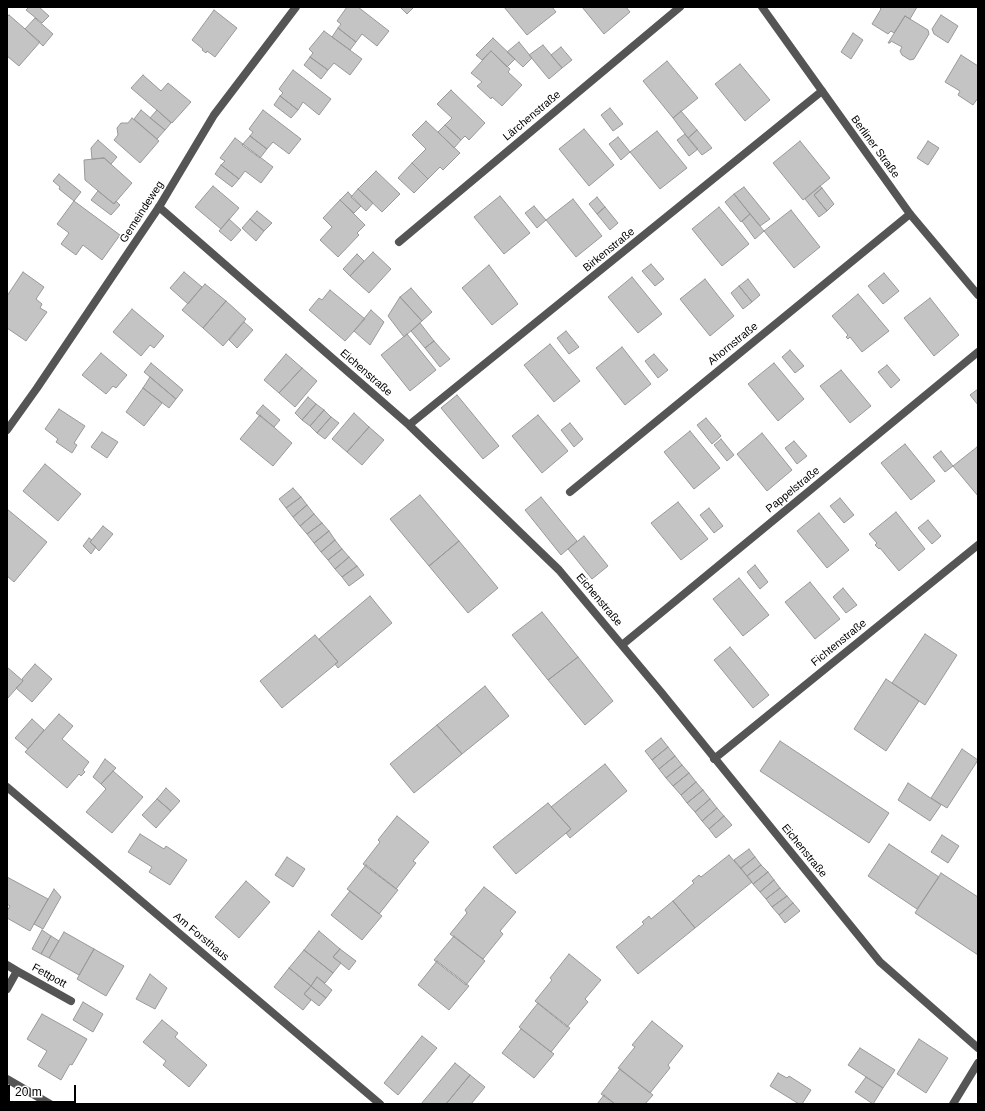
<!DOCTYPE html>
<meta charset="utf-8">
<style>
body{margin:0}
#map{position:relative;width:985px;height:1111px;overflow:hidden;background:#fff;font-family:Arial,sans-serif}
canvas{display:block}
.frame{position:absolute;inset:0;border:8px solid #000;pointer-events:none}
.scale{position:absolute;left:8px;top:1085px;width:68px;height:18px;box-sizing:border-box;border:2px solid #000;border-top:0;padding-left:5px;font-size:12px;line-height:14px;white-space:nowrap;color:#000;-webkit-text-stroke:3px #fff;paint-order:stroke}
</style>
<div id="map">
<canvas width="985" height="1111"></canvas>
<div class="frame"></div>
<div class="scale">20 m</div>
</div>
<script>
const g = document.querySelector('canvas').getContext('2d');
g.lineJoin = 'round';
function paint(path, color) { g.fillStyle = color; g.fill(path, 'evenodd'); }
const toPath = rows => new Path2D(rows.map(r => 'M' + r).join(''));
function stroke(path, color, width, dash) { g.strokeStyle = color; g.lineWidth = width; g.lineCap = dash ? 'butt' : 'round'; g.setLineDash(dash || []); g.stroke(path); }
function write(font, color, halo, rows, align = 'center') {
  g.font = font + ' Arial,sans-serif'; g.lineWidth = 3; g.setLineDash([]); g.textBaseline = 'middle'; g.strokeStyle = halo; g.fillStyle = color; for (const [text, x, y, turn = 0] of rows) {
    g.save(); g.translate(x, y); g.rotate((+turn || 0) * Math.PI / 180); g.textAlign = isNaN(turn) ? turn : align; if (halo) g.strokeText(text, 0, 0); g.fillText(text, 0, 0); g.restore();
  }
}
const building = toPath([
 [29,7,39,7,49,16,42,23,26,10,29,7],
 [347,7,358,7,389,31,377,46,362,34,356,42,338,28,341,24,337,21,347,7],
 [400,7,414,7,407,14,400,7],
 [504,7,552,7,556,12,527,35,504,7],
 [582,7,626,7,630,12,604,34,582,7],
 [879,7,917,7,910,19,905,16,894,33,891,31,888,34,872,24,881,9,879,7],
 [214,10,237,28,215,57,207,51,206,53,202,50,203,49,192,40,214,10],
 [9,15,40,42,19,66,7,56,7,17,9,15],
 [941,15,958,26,948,43,934,34,932,29,941,15],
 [905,16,928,30,929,34,914,59,910,60,902,55,900,51,902,47,891,41,890,43,888,43,905,16],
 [35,18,53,34,43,46,25,29,35,18],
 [338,28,356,42,350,50,332,37,338,28],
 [324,31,362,59,350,75,334,63,328,70,310,57,313,53,309,49,324,31],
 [853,33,863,40,851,59,841,52,853,33],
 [493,38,515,59,507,67,491,51,482,60,476,55,493,38],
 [519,42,532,58,523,67,507,52,519,42],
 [543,45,562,68,549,79,529,55,543,45],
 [561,47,572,60,562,68,551,55,561,47],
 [491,51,510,69,508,72,522,85,502,106,492,97,491,99,477,86,482,82,471,73,491,51],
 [961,55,978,66,978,98,973,105,958,95,960,91,945,82,961,55],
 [310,57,328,70,321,79,304,65,310,57],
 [667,61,698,98,673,118,643,81,667,61],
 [740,64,770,100,745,121,715,84,740,64],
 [293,70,331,99,319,115,303,102,298,110,280,96,283,93,279,89,293,70],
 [143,75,161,91,168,83,191,102,172,123,131,88,143,75],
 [451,90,485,123,469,140,465,136,461,140,445,125,452,118,437,104,451,90],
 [280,96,298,110,291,118,274,105,280,96],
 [610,108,623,124,613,131,601,115,610,108],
 [141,110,165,130,157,139,134,119,141,110],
 [157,110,171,123,165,130,150,118,157,110],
 [263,110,301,139,289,154,273,142,267,149,250,136,253,132,249,129,263,110],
 [681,111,697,130,688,138,673,118,681,111],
 [132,118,159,141,140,163,114,140,118,135,117,128,121,123,128,123,132,118],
 [426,121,460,153,443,170,440,167,428,179,412,163,426,149,412,135,426,121],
 [445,125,461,140,454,148,438,132,445,125],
 [584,129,614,165,589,186,559,149,584,129],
 [697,130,712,148,702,155,688,138,697,130],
 [657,131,687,168,660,189,630,152,657,131],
 [685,134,698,149,689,156,677,140,685,134],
 [250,136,267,149,260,158,242,145,250,136],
 [618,137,630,152,621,160,609,144,618,137],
 [235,138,273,167,261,183,245,171,239,179,221,165,225,161,220,158,235,138],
 [98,140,117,157,111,164,104,158,92,159,91,148,98,140],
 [800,141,830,178,803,200,773,163,800,141],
 [928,141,939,148,928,165,917,158,928,141],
 [104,158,132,183,114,204,85,180,84,160,104,158],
 [412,163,428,179,414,193,398,178,412,163],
 [221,165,239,179,232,187,215,174,221,165],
 [376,171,400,194,382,212,358,189,376,171],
 [59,174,81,192,74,201,59,189,60,187,53,181,59,174],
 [213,186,239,208,221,229,195,207,213,186],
 [820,186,822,188,814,195,827,211,819,217,805,199,820,186],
 [744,187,770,219,760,226,734,194,744,187],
 [822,188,834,204,827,211,814,195,822,188],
 [358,189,373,203,366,211,351,197,358,189],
 [98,191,114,204,116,201,120,205,111,215,91,200,98,191],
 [348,192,361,206,354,213,340,200,348,192],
 [734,194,750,214,741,222,725,202,734,194],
 [500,196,530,233,504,254,474,217,500,196],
 [597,197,605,207,597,214,589,204,597,197],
 [573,199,602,236,576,257,546,220,573,199],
 [340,200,365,225,357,233,359,235,338,257,320,240,332,227,323,218,340,200],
 [74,201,120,235,102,260,83,245,76,255,61,244,69,233,57,224,74,201],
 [534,206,546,220,537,228,525,213,534,206],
 [605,207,618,223,610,230,597,214,605,207],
 [719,207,749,244,722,266,692,229,719,207],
 [791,210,820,247,794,268,764,231,791,210],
 [257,211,272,223,264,231,250,219,257,211],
 [750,214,764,231,755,239,742,221,750,214],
 [229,219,241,230,231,241,219,231,229,219],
 [250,219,264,231,256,241,242,228,250,219],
 [373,252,391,269,369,293,350,276,373,252],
 [357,254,364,261,350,276,343,269,357,254],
 [651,264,664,279,655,286,642,271,651,264],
 [489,265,518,304,492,325,462,288,489,265],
 [23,272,44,287,36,299,42,304,40,308,47,312,26,341,7,328,7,296,23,272],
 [184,272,202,287,188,304,170,288,184,272],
 [884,273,899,291,883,304,868,286,884,273],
 [632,277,662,314,638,333,608,297,632,277],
 [705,279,734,316,710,336,680,299,705,279],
 [748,279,760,295,752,302,739,286,748,279],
 [205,284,226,301,203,328,182,310,205,284],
 [739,286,752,302,743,309,731,293,739,286],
 [411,288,432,312,422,321,400,297,411,288],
 [330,290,365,319,345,341,309,310,319,298,322,300,330,290],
 [858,294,889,331,862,352,850,337,848,339,846,337,848,335,832,316,858,294],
 [400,297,422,321,404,337,388,316,400,297],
 [930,298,959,335,934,356,904,318,930,298],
 [226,301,246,319,223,346,203,328,226,301],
 [132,309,164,336,154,348,150,345,141,356,113,332,132,309],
 [371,310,384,322,370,345,354,331,371,310],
 [244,322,253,330,237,348,229,340,244,322],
 [420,323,434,341,425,348,411,331,420,323],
 [566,331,579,347,569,354,557,338,566,331],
 [407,334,436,370,410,391,381,355,407,334],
 [434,341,450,359,440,367,425,348,434,341],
 [550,344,580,381,554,402,524,365,550,344],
 [622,347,651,384,625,405,596,368,622,347],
 [790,350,804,366,795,373,782,357,790,350],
 [101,353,127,375,116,388,113,386,106,394,82,375,101,353],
 [286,354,302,368,279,393,264,380,286,354],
 [654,354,668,370,658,378,645,361,654,354],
 [151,363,183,390,176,399,144,372,151,363],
 [774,363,804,399,778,421,748,384,774,363],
 [887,365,900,380,891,388,878,372,887,365],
 [302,368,317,381,295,407,279,393,302,368],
 [841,370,871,406,850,423,820,386,841,370],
 [150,377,176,399,169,408,143,388,150,377],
 [143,388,162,403,144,426,126,412,143,388],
 [978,389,978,405,970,395,978,389],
 [457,395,499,446,483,459,441,408,457,395],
 [308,397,316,404,302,420,295,413,308,397],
 [316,404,324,410,310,426,302,420,316,404],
 [263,405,280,420,274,427,256,413,263,405],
 [59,409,85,426,74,443,77,445,72,453,56,442,58,439,45,429,59,409],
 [324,410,331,417,317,433,310,426,324,410],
 [354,413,369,427,347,452,332,439,354,413],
 [260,415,292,443,273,466,240,439,260,415],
 [538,415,568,451,542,473,512,436,538,415],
 [331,417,339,423,325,439,317,433,331,417],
 [706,418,721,436,712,444,697,425,706,418],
 [570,423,583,439,574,447,561,430,570,423],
 [369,427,384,440,362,465,347,452,369,427],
 [690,431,720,468,694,489,664,452,690,431],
 [102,432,118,442,107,458,91,447,102,432],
 [762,433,792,470,767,491,737,454,762,433],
 [721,439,734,455,727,461,714,445,721,439],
 [794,441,807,456,797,464,785,448,794,441],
 [905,444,935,481,911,500,881,463,905,444],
 [977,447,978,448,978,496,953,466,977,447],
 [941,451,953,466,945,472,933,457,941,451],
 [45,464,81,494,58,521,23,491,45,464],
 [293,488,301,497,286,508,279,499,293,488],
 [420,495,459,541,429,566,390,519,420,495],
 [301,497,307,505,293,517,286,508,301,497],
 [541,497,577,541,561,555,525,510,541,497],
 [840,498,854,515,844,523,830,506,840,498],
 [678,502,708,539,681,560,651,523,678,502],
 [307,505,314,514,300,526,293,517,307,505],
 [709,508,723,526,714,533,700,515,709,508],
 [7,509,47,542,14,582,7,576,7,509],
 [896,512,925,549,899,571,880,548,879,549,875,545,877,543,869,534,896,512],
 [819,513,849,550,827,568,797,531,819,513],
 [314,514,322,523,307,534,300,526,314,514],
 [928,520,941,536,932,544,918,528,928,520],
 [322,523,329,531,314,543,307,534,322,523],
 [103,526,113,534,99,551,90,542,103,526],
 [329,531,335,540,321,552,314,543,329,531],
 [584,536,608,566,592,579,568,549,584,536],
 [89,538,92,540,90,542,96,547,91,554,83,546,89,538],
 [335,540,342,549,328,560,321,552,335,540],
 [459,541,498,588,468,613,429,566,459,541],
 [342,549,349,557,335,569,328,560,342,549],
 [349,557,357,566,342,577,335,569,349,557],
 [755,565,768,582,760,589,747,572,755,565],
 [357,566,364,575,349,586,342,577,357,566],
 [739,578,769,615,743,636,713,599,739,578],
 [810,582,840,619,815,639,785,602,810,582],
 [843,588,857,605,846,613,833,597,843,588],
 [370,596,392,623,338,668,335,664,338,662,319,639,370,596],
 [542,612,578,657,548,680,512,635,542,612],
 [925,634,957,655,925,705,892,683,925,634],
 [315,635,338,662,282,708,260,681,315,635],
 [730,647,769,695,753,708,714,660,730,647],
 [578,657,613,701,585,725,548,680,578,657],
 [35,664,52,679,32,702,16,688,23,681,22,679,35,664],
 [7,667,23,681,7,699,7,667],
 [886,679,919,701,886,751,854,729,886,679],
 [485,686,509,716,462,754,437,725,485,686],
 [59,714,73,726,62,739,89,762,83,770,85,772,81,776,79,774,67,788,25,752,59,714],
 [32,719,44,730,28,749,15,738,32,719],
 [437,725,462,754,414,793,390,764,437,725],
 [661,738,668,747,652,760,645,751,661,738],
 [780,741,889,813,869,843,760,771,780,741],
 [668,747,675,756,659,769,652,760,668,747],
 [962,749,978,760,947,808,931,798,962,749],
 [675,756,682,765,666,778,659,769,675,756],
 [105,759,116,768,101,784,93,777,105,759],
 [605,764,627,791,570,838,566,833,571,829,551,807,605,764],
 [682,765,689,773,673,786,666,778,682,765],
 [113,771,143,797,112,833,86,812,106,789,101,784,113,771],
 [689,773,696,782,681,795,673,786,689,773],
 [696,782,703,790,687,803,681,795,696,782],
 [908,783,941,805,930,821,898,800,908,783],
 [166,788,180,801,171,811,157,799,166,788],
 [703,790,710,799,695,812,687,803,703,790],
 [157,799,171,811,156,828,142,815,157,799],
 [710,799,717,808,702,821,695,812,710,799],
 [548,803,571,829,516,874,493,847,548,803],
 [717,808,724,816,709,829,702,821,717,808],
 [397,816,429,842,413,861,416,863,396,889,363,864,380,842,378,840,397,816],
 [724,816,732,825,716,838,709,829,724,816],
 [140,834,164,849,166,846,187,860,170,885,149,872,152,867,128,852,140,834],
 [942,835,959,846,948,863,931,852,942,835],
 [889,844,939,877,917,909,868,876,889,844],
 [749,849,755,857,741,868,734,860,749,849],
 [729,855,752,882,695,928,673,901,694,883,692,881,699,875,701,877,729,855],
 [287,857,305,869,293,887,275,875,287,857],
 [755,857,761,865,747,876,741,868,755,857],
 [366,865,398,890,379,914,347,889,366,865],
 [761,865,768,872,753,884,747,876,761,865],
 [768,872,774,880,760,892,753,884,768,872],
 [941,873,978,897,978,955,915,913,941,873],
 [7,877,48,899,30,931,7,918,7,911,10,906,7,904,7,877],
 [774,880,780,888,766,899,760,892,774,880],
 [246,881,270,902,239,938,215,917,246,881],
 [484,887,516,912,500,931,503,934,483,959,450,934,467,913,465,910,484,887],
 [780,888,787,896,772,907,766,899,780,888],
 [54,889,61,897,43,929,34,924,54,889],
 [350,891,382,916,362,940,331,915,350,891],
 [787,896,793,903,779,915,772,907,787,896],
 [673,901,695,928,638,974,616,947,644,924,642,922,649,916,651,919,673,901],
 [793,903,800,911,785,923,779,915,793,903],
 [42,930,51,936,41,954,32,949,42,930],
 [319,931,340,949,333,957,341,963,333,973,304,950,319,931],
 [64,932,94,949,79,975,49,958,64,932],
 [51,936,59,941,49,958,41,954,51,936],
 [454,936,485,961,466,985,434,960,454,936],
 [94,949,124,966,106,996,77,979,94,949],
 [340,949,356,961,349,970,333,957,340,949],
 [304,950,333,973,325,983,317,977,311,986,289,968,304,950],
 [569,954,601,980,585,999,588,1002,567,1027,535,1001,552,980,550,978,569,954],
 [437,961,469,986,449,1010,418,985,437,961],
 [289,968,311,986,304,994,311,1000,303,1010,274,987,289,968],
 [150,974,167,988,155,1009,136,999,150,974],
 [317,977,332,990,326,998,311,986,317,977],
 [311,986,326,998,319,1006,304,994,311,986],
 [83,1002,103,1014,93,1032,73,1020,83,1002],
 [538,1003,570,1028,551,1052,519,1027,538,1003],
 [42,1014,87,1039,72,1065,70,1064,61,1080,38,1066,47,1051,27,1039,42,1014],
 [162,1020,178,1033,175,1037,207,1065,189,1087,163,1065,166,1061,143,1042,162,1020],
 [652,1021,683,1046,668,1065,670,1068,650,1093,618,1068,635,1047,632,1045,652,1021],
 [521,1029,554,1054,534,1078,502,1053,521,1029],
 [422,1036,437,1048,398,1095,384,1083,422,1036],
 [919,1039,948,1058,926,1093,897,1074,919,1039],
 [860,1048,895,1070,883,1088,848,1065,860,1048],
 [455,1063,470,1075,446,1104,421,1104,455,1063],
 [620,1069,653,1095,645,1104,615,1104,601,1094,620,1069],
 [778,1073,787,1078,789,1076,811,1090,802,1104,799,1104,770,1086,778,1073],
 [470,1075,485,1087,471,1104,446,1104,470,1075],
 [866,1077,883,1088,873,1104,855,1092,866,1077],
 [604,1095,615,1104,597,1104,604,1095]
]);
paint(building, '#c4c4c4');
stroke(building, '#999', 1);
stroke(toPath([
 [159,207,409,425,559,570,661,692,880,962,978,1048],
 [399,242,680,7],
 [409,425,822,91],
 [570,492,910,214],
 [622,645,978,352],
 [714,759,978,545],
 [7,965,17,971],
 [7,989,17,971,71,1001],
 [7,1079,50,1104],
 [953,1104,978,1063]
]), '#555', 8);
stroke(toPath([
 [762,7,910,214,978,295],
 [7,430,37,388,159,207,214,115,296,7],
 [7,787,380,1104]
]), '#555', 8);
write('11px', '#000', '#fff', [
 ["Lärchenstraße",532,116,-40],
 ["Berliner Straße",875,147,54],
 ["Gemeindeweg",142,212,-57],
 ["Birkenstraße",609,250,-39],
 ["Ahornstraße",733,344,-39],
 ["Eichenstraße",366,373,41],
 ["Pappelstraße",793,490,-39],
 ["Eichenstraße",599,600,50],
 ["Fichtenstraße",839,643,-39],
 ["Eichenstraße",804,851,51],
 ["Am Forsthaus",201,937,40],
 ["Fettpott",49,976,29]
]);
</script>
